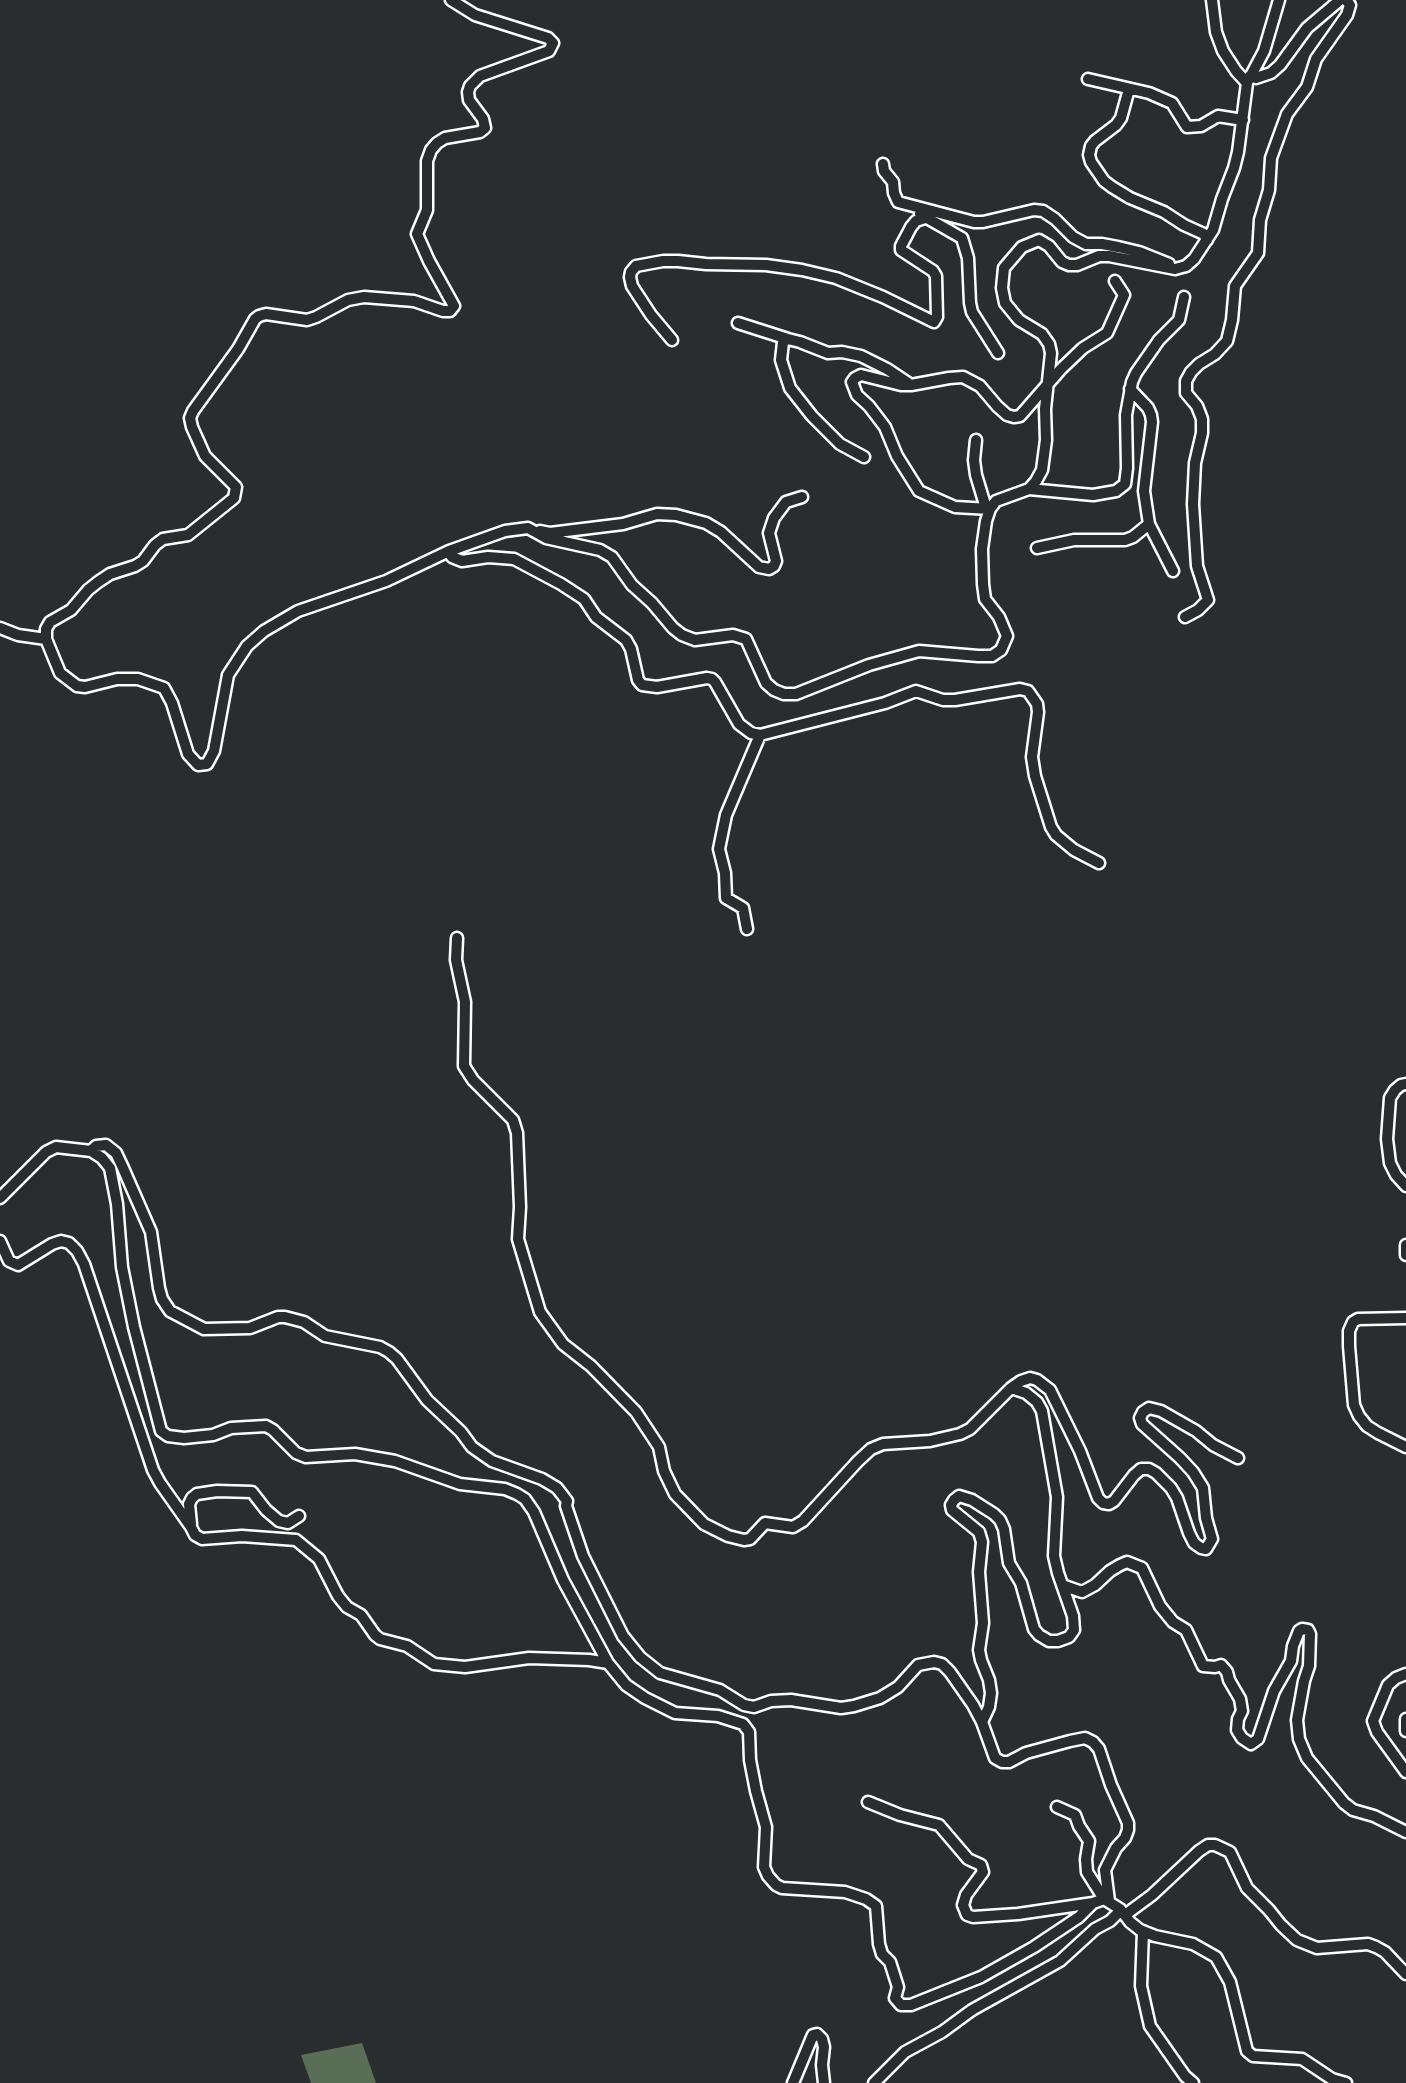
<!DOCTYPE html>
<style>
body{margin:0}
canvas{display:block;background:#2a2d2e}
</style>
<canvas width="1406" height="2083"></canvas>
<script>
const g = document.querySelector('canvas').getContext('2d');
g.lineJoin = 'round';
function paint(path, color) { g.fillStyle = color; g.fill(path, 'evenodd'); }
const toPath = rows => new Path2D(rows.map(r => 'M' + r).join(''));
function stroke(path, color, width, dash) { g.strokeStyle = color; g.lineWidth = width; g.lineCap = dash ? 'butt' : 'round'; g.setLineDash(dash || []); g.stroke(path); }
paint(toPath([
 [362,2043,376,2083,311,2083,301,2055]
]), '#5a6d57');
const minor = toPath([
 [451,0,475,15,548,38,553,43,549,51,480,76,470,86,468,92,469,100,483,119,485,128,480,132,445,138,437,143,431,150,427,161,427,210,417,234,429,261,454,306,450,311,443,311,414,301,364,297,348,300,316,317,307,320,266,314,259,316,255,319,238,349,193,411,190,418,192,427,205,456,236,487,234,498,188,535,163,539,155,545,143,561,135,566,110,574,98,582,88,590,71,610,50,622,46,629,46,639,60,673,77,686,85,687,117,679,138,679,164,688,172,703,188,754,198,765,207,764,214,751,228,675,247,646,264,631,298,611,386,581,449,551,505,531,528,528,546,538,600,550,612,557,632,585,652,603,673,628,682,635,695,640,733,635,746,639,766,683,774,690,784,694,796,694,869,665,919,651,978,656,992,656,1001,650,1007,636,999,617,985,599,983,584,982,549,986,521,990,509,996,501,1029,489,1036,481,1042,470,1046,440,1045,409,1051,353,1049,344,1042,334,1019,320,1005,303,1002,288,1004,268,1022,247,1039,240,1049,246,1062,262,1069,265,1077,265,1099,256,1109,256,1175,269,1186,266,1194,259,1213,230,1222,199,1234,168,1238,152,1247,83,1236,71,1223,51,1216,32,1212,0],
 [1250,76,1256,78,1271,73,1280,65,1307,28,1340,0],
 [1088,79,1149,93,1172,103,1187,127,1201,126,1218,116,1243,120],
 [1248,81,1264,51,1279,0],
 [1129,89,1121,118,1116,125,1095,141,1091,146,1089,155,1091,162,1104,181,1112,187,1130,198,1164,212,1184,225,1204,234,1207,240],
 [883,164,884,171,893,182,894,193,898,202,974,222,983,222,1034,210,1043,211,1055,219,1073,237,1086,244,1102,244,1118,247,1139,252,1169,264],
 [920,214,962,238,968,258,970,303,972,312,998,353],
 [738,323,788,339],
 [672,340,651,315,632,286,630,277,631,272,636,266,663,261,678,261,706,264,766,265,802,270,836,278,883,297,934,322,937,317,936,276,933,271,901,250,901,246,911,227,916,221,925,218],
 [1130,389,1148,408,1151,415,1152,422,1144,491,1149,524,1173,571],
 [976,440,974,460,976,475,986,508],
 [864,457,840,444,812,416,790,388,781,360,783,342,788,339,800,342,828,353,842,352,861,356,887,369,908,383],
 [1029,489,1093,495,1116,491,1125,484,1127,468,1126,415,1132,382,1136,373,1159,340,1179,320,1184,297],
 [990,509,955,507,919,491,897,456,885,427,869,406,857,395,852,382,855,378,861,375,901,385,911,385,949,378,963,377,980,386,997,406,1007,415,1014,417,1020,416,1061,369,1083,348,1107,333,1124,295,1115,281],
 [540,531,550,533,623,524,657,514,676,515,706,523,721,532,759,567,769,569,774,566,776,561,769,533,774,518,786,502,802,497],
 [1037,548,1074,540,1125,540,1133,537,1149,524],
 [449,551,452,557,462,561,488,557,514,559,561,584,584,599,596,617,626,640,631,649,638,680,642,685,657,687,707,678,712,679,715,682,739,724,751,733,760,735,885,703,916,691,943,700,955,700,1020,689,1028,691,1037,704,1038,712,1032,757,1035,776,1051,827,1056,835,1074,850,1099,863],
 [1185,617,1198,610,1208,600,1197,566,1193,504,1195,463,1202,433,1202,419,1197,406,1186,393,1186,381,1191,372,1199,364,1215,354,1227,341,1232,320,1235,286,1258,253,1260,220,1269,190,1271,158,1287,114,1307,87,1316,59,1347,15,1350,5,1346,0],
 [0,628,18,635,46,639],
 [747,929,743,908,726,898,725,873,719,849,726,815,760,735],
 [457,938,456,960,465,1002,464,1066,473,1080,513,1120,517,1133,520,1207,518,1239,540,1312,563,1344,591,1366,636,1412,659,1447,664,1471,675,1494,704,1524,728,1536,744,1540,750,1539,765,1523,793,1527,803,1521,858,1461,871,1449,883,1444,930,1441,960,1434,970,1429,1011,1388,1021,1381,1030,1378,1037,1380,1050,1390,1080,1451,1098,1498,1103,1503,1109,1504,1114,1501,1134,1475,1141,1469,1149,1469,1156,1473,1171,1488,1177,1498,1189,1533,1194,1543,1201,1548,1206,1549,1212,1539,1206,1518,1203,1488,1193,1472,1180,1458,1142,1424,1140,1418,1143,1412,1149,1408,1161,1411,1196,1431,1213,1445,1238,1458],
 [1406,1084,1401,1085,1395,1090,1390,1098,1387,1139,1390,1163,1396,1175,1406,1186],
 [91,1151,96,1146,106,1145,116,1153,123,1168,151,1232,159,1288,162,1299,170,1311,204,1329,250,1328,278,1317,285,1317,304,1322,325,1336,380,1347,389,1352,397,1359,427,1400,461,1432,472,1447,492,1461,542,1479,557,1488,567,1501,566,1506,583,1556,623,1636,640,1657,660,1673,720,1690,744,1705,754,1707,771,1701,791,1700,841,1708,854,1706,880,1698,898,1687,918,1665,934,1662,942,1664,950,1672,973,1705,982,1722,995,1758,1002,1762,1009,1762,1026,1753,1070,1741,1085,1738,1093,1742,1099,1749,1111,1785,1128,1823,1128,1830,1125,1838,1116,1848,1105,1870,1109,1901],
 [0,1198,46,1152,56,1147,91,1151,102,1158,110,1168,117,1204,122,1267,134,1327,161,1431,168,1436,184,1438,213,1435,231,1428,266,1426,273,1430,296,1453,306,1457,355,1454,395,1461,460,1484,505,1489,517,1494,525,1499,534,1512,563,1580,608,1663],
 [0,1241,9,1261,18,1265,52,1244,61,1241,69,1243,77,1251,84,1264,153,1470,160,1483,191,1527,195,1535,202,1539,242,1536,296,1540,319,1559,338,1596,347,1607,361,1615,375,1635,380,1639,407,1646,434,1664,465,1667,529,1658,589,1660,608,1663,626,1685,645,1698,675,1713,718,1716,743,1724,749,1732,750,1760,756,1791,766,1827,764,1867,768,1876,776,1885,782,1888,845,1892,866,1899,876,1906,879,1944,882,1954,890,1962,898,1987,895,1998,901,2005,911,2005,981,1977,1034,1947,1079,1917,1093,1903,1104,1899,1120,1909,1130,1922,1140,1930,1155,1936,1193,1944,1216,1957,1230,1982,1247,2051,1253,2056,1302,2059,1332,2079,1346,2083],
 [1406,1245,1406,1255],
 [1406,1318,1358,1319,1353,1322,1349,1331,1349,1346,1354,1405,1359,1416,1367,1426,1378,1433,1406,1447],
 [191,1524,189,1504,192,1498,197,1494,217,1491,252,1492,266,1510,279,1521,288,1523,299,1516],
 [1062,1585,1082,1592,1095,1585,1110,1571,1120,1565,1127,1562,1142,1568,1160,1606,1173,1622,1186,1630,1203,1666,1215,1667,1221,1665,1227,1672,1229,1680,1240,1699,1242,1711,1238,1719,1237,1730,1242,1738,1251,1744,1258,1739,1274,1691,1291,1661,1293,1646,1299,1631,1302,1629,1308,1630,1310,1634,1309,1666,1304,1681,1297,1720,1299,1739,1307,1758,1344,1803,1353,1810,1374,1816,1406,1832],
 [1406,1674,1396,1678,1388,1685,1373,1721,1377,1732,1406,1772],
 [1406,1719,1406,1731],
 [982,1722,989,1707,991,1693,989,1680,981,1660,979,1650,983,1623,979,1572,982,1542,979,1532,952,1510,951,1505,954,1500,959,1496,972,1500,994,1514,1000,1520,1004,1529,1009,1563,1021,1583,1034,1629,1039,1635,1049,1641,1058,1641,1069,1637,1074,1630,1073,1616,1058,1573,1054,1556,1057,1497,1042,1411,1037,1402,1026,1393,1011,1388],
 [868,1802,900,1815,939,1825,968,1859,981,1865,983,1872,966,1895,963,1905,967,1915,973,1917,1018,1914,1093,1903],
 [1057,1807,1075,1815,1079,1826,1089,1841,1086,1859,1087,1872,1104,1899],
 [1125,1915,1152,1895,1199,1851,1208,1845,1215,1845,1230,1852,1247,1888,1269,1910,1281,1925,1297,1940,1317,1948,1368,1944,1376,1947,1385,1952,1406,1974],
 [1143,1931,1141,1986,1150,2026,1185,2076,1193,2083],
 [793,2083,813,2035,817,2034,822,2039,824,2047,822,2065,824,2083],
 [874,2083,905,2052,942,2032,972,2010,1060,1961,1095,1929,1110,1921,1121,1910]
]);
stroke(minor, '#fff', 15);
stroke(minor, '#2a2d2e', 10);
</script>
